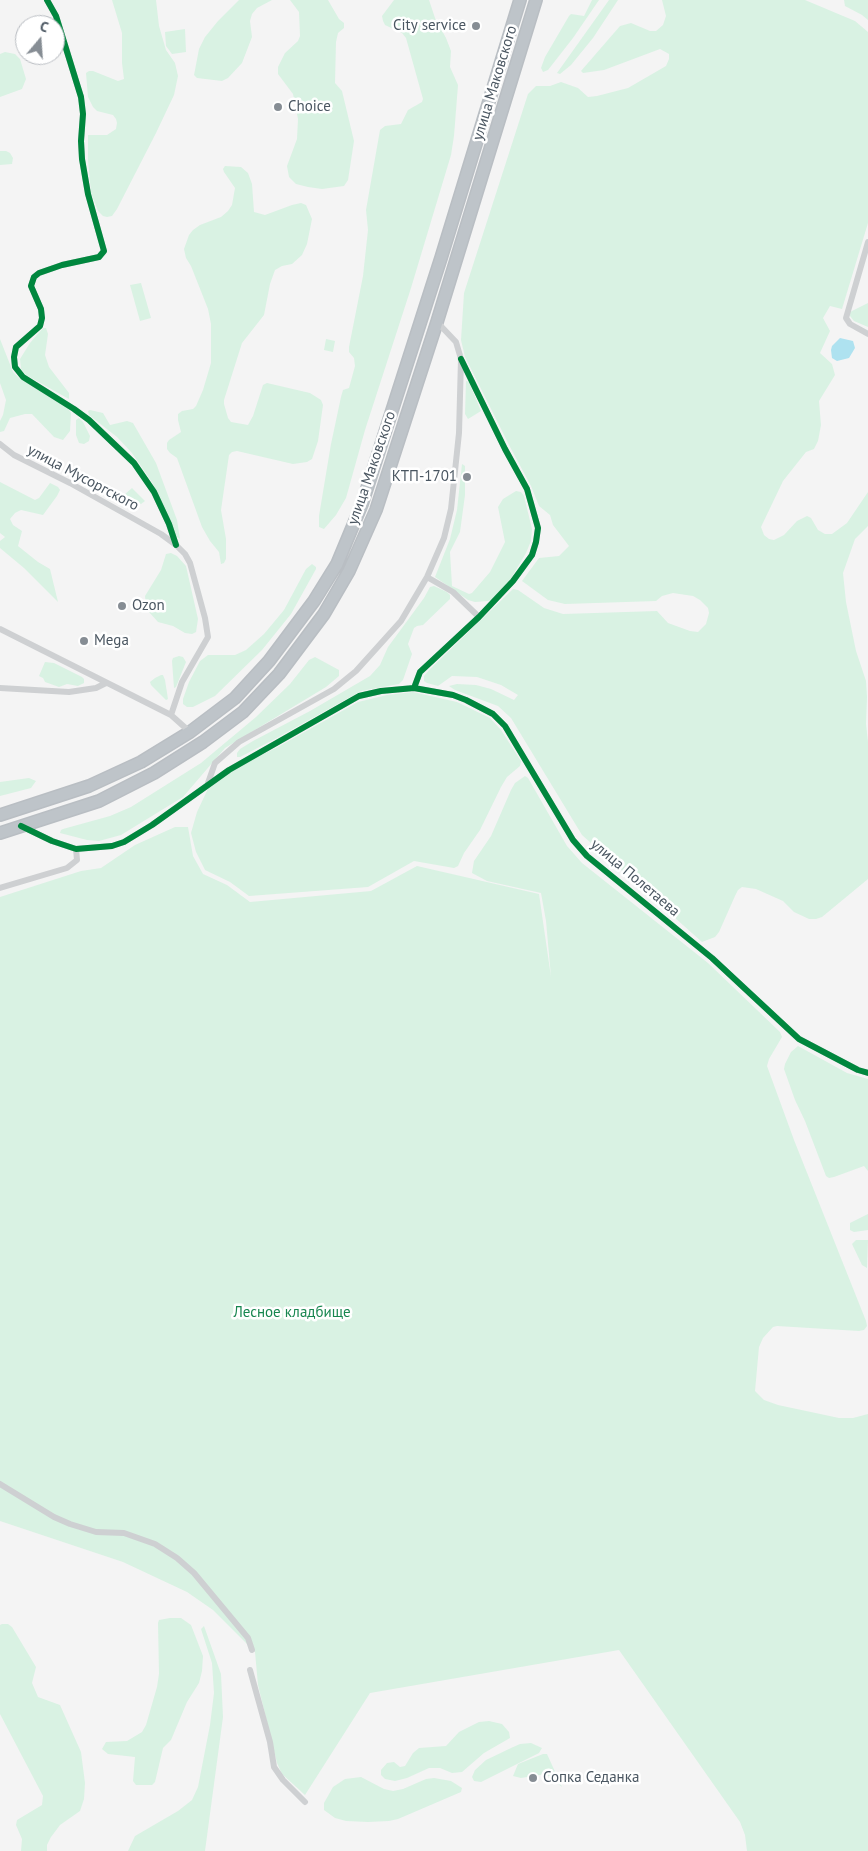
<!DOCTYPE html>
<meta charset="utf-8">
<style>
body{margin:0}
#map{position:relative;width:868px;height:1851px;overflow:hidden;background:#f4f4f4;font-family:"PT Sans",sans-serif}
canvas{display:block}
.north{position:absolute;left:15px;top:15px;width:50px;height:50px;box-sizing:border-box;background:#fff;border:1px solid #b7bbc0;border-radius:50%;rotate:18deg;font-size:14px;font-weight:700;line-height:20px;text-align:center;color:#4a5661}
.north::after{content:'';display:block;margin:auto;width:18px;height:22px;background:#868d94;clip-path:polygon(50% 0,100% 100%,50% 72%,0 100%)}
</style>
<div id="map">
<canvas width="868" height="1851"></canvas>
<div class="north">С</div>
</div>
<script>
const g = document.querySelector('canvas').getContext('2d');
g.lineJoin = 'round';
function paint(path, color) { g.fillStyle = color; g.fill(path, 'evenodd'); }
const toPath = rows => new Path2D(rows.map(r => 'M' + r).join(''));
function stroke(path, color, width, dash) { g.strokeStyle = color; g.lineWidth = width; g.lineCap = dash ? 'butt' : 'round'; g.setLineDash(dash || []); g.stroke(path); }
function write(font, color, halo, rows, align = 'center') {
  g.font = font + ' "PT Sans",sans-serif'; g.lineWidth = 5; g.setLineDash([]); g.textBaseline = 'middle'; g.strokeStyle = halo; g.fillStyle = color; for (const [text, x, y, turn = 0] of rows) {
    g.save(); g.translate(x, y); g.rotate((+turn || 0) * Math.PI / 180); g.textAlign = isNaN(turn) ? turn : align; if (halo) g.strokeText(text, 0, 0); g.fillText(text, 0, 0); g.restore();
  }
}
paint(toPath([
 [112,0,156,0,159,26,166,50,175,63,178,76,174,95,156,133,117,209,112,216,107,217,103,216,98,211,91,193,88,160,88,135,107,135,116,129,117,123,116,119,113,115,97,111,93,107,88,97,86,73,89,71,93,71,118,81,124,79,122,63,122,33],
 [239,0,272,0,257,8,252,14,250,21,252,37,242,63,228,78,222,81,197,78,194,75,195,70,199,49,205,37,218,21],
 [290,0,328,0,339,19,344,23,344,28,338,33,336,42,335,83,342,91,354,141,348,180,344,186,322,189,308,187,296,184,289,177,287,166,297,139,298,119,293,94,278,74,278,67,285,53,298,41,300,36,299,12],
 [394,0,429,0,435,18,446,38,451,51,450,67,458,85,454,136,451,155,411,288,365,430,346,498,336,515,324,529,319,527,319,516,331,444,341,397,343,390,349,388,355,366,354,358,349,352,349,347,363,276,368,230,366,210,380,130,385,126,401,124,408,110,422,102,423,99,406,38,402,33,385,25,383,21,382,16],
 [592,0,599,0,573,38,548,70,543,72,541,68,545,57,569,16,571,14,584,16],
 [609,0,618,0,593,38,571,65,560,74,557,73],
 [662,0,805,0,855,21,868,32,868,223,842,309,830,306,823,318,830,331,820,353,832,364,835,375,819,401,821,425,818,441,814,449,806,452,783,481,761,527,764,535,769,539,774,540,784,535,797,521,807,516,811,518,818,530,825,534,832,534,847,523,868,492,868,526,855,539,843,573,846,602,856,651,866,681,867,697,866,724,868,742,868,879,822,917,816,919,809,919,794,912,783,901,756,889,742,887,738,890,735,896,719,932,715,937,702,942,582,835,511,718,498,706,455,690,449,686,457,684,476,685,491,689,514,700,518,695,501,685,477,677,452,676,438,686,427,683,424,681,424,676,429,670,513,589,518,590,544,608,563,614,657,611,668,623,690,631,698,632,706,624,709,613,708,608,700,600,693,596,673,593,662,596,656,601,565,604,548,600,522,581,539,558,559,556,569,546,553,525,550,515,539,506,531,486,509,445,465,357,461,340,464,293,528,94,536,86,550,86,561,82,578,88,588,97,597,96,628,88,666,66,669,59,669,54,660,49,604,70,583,73,581,71,620,26,631,23,650,31,656,31,663,25,666,16],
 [844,0,868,0,868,20,862,15,845,6],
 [185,29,186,52,172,54,166,46,165,32],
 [5,52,15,54,20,59,26,79,22,89,0,97,0,54],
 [0,151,6,151,10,153,13,158,12,164,0,165],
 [225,166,241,167,248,173,252,184,254,212,265,215,292,205,301,203,306,205,312,219,307,244,302,255,292,264,282,266,275,270,270,284,264,315,242,343,224,400,224,404,228,418,231,422,248,425,253,416,263,385,267,383,310,393,321,400,323,405,318,441,312,459,307,462,293,464,237,451,232,452,229,455,221,510,226,539,226,559,224,563,221,564,219,552,210,541,202,527,177,458,170,453,167,449,167,443,169,440,181,432,178,420,178,414,182,411,193,409,196,406,203,390,211,363,211,324,208,309,191,266,186,258,184,249,189,235,193,230,200,225,221,217,228,211,232,205,235,188,224,172,223,169],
 [141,283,151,318,140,321,130,285],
 [868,303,868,327,854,321,850,316,850,312],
 [43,328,46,328,48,334,45,355,49,367,69,393,69,399,26,375,21,369,20,359,30,343],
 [0,339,13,372,19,378,67,407,71,413,70,431,63,440,54,437,32,414,25,414,10,418,4,431,0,432,0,421,3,415,6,400,0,383],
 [326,339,335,341,333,352,324,350],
 [466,381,469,382,481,411,468,419,465,414],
 [90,410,103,413,110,425,127,421,133,423,156,463,177,520,180,539,173,534,167,515,153,484,143,469,132,453,117,437,89,415,88,411],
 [79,418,83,422,90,436,89,441,84,444,79,443,76,435,76,420],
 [462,464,465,466,465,495,460,532,450,552,452,586,469,594,472,593,490,572,505,542,498,507,503,499,516,491,521,492,524,496,532,529,531,541,526,553,510,580,492,600,488,601,475,602,468,600,435,577,450,539,457,510],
 [0,482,35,500,39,498,50,483,58,487,60,490,57,496,43,515,21,510,15,513,10,519,13,525,22,531,18,546,38,562,50,569,58,602,24,568,0,548,0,541,5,537,0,533],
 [132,488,145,501,141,504,124,495],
 [171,553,177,556,186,566,198,619,196,632,192,634,185,633,173,626,158,622,149,612,146,605,145,596,161,570,166,554],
 [312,564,316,567,316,569,291,614,262,650,215,696,193,707,187,707,183,704,183,699,189,682,200,661,208,655,235,655,246,650,264,634,284,610,306,569],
 [434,586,447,592,450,595,450,599,423,625,417,626,414,628,408,644,412,654,403,680,399,684,361,691,275,739,240,757,237,757,237,753,240,749,253,741,310,711,370,676,380,665,388,647,424,598,430,587],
 [179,656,183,657,186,662,176,687,174,688,172,661,173,658],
 [315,657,339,670,339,676,326,687,225,748,183,797,121,835,99,841,87,840,60,833,61,830,63,829,110,816,131,807,201,763,256,717,290,684,309,660],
 [45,662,54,663,82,677,84,679,84,683,78,686,67,684,59,687,45,682,43,678,39,676],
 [161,675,163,675,165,680,168,699,166,700,151,685,150,682,155,678],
 [413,692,457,702,490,718,501,730,521,761,520,766,507,777,501,787,480,830,464,853,458,866,454,868,414,861,368,887,249,896,230,882,205,870,196,852,191,833,197,812,213,778,276,748,358,702,387,695],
 [525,776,528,778,567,846,582,863,708,963,780,1032,782,1037,769,1059,767,1066,794,1140,866,1321,867,1326,864,1330,859,1331,777,1326,773,1327,763,1338,759,1347,755,1391,764,1400,778,1405,839,1418,853,1418,868,1414,868,1851,747,1851,745,1835,740,1822,619,1650,370,1693,305,1795,282,1774,277,1763,258,1685,255,1652,213,1610,187,1592,123,1562,0,1521,0,897,81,871,101,868,135,845,175,827,188,827,193,856,203,874,227,885,250,902,371,891,417,866,539,894,551,977,546,921,541,893,487,881,472,873,474,861,491,836,511,790,515,783],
 [29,778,36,781,31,788,0,796,0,782],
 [798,1046,847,1073,868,1079,868,1171,864,1166,834,1177,829,1178,826,1176,805,1121,795,1100,784,1069,785,1064,791,1052],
 [868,1214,868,1230,854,1232,850,1230,850,1223],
 [856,1240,868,1240,867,1268,862,1265,852,1244],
 [170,1618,181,1618,191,1625,203,1656,202,1671,199,1683,187,1702,171,1740,163,1748,155,1782,152,1785,136,1785,133,1781,135,1757,108,1754,102,1749,106,1742,127,1741,142,1732,146,1725,157,1687,159,1674,158,1623,159,1620],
 [2,1624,8,1624,12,1627,36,1667,32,1683,38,1697,60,1705,81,1752,85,1783,84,1799,80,1811,60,1825,51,1837,47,1845,47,1851,21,1851,22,1839,16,1825,17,1820,42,1805,43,1796,0,1714,0,1625],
 [204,1626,221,1674,223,1717,205,1851,128,1851,135,1836,178,1811,192,1800,198,1787,210,1725,214,1693,212,1663,201,1629],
 [489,1721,502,1724,509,1732,510,1738,484,1753,462,1772,452,1773,440,1768,429,1768,407,1778,395,1781,385,1779,381,1775,381,1770,387,1763,394,1762,400,1767,405,1766,413,1753,419,1748,446,1746,459,1732,479,1722],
 [531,1743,542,1748,539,1753,481,1782,474,1781,472,1777,475,1770,486,1760,511,1748,520,1744],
 [543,1754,547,1754,562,1787,546,1774,521,1778,513,1776,518,1764],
 [361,1777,384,1789,393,1791,403,1789,426,1779,434,1778,451,1781,462,1788,461,1792,398,1819,389,1821,368,1822,346,1821,335,1818,324,1810,324,1803,333,1787,345,1779]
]), '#d9f2e3');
paint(toPath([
 [840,338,853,341,855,348,849,358,837,361,832,358,831,350,832,346]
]), '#aee2f0');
const highway = toPath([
 [0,815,89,786,141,762,190,732,235,698,269,661,314,601,337,564,362,504,441,258,520,0],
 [0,833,99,801,154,773,203,742,243,712,279,674,324,614,349,571,376,510,437,322,536,0]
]);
stroke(highway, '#b9bec3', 14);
stroke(toPath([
 [47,0,56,16,81,97,83,114,81,141,82,159,88,194,104,251,99,257,62,265,39,273,34,277,31,286,41,309,42,318,40,326,16,347,14,357,15,367,23,377,74,409,89,420,134,463,154,492,169,524,176,545],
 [868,242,846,318,850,324,868,334],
 [0,444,14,455,70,483,161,534,176,545,185,554,190,563,205,618,208,637,182,682,171,715],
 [427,577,453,592,479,617],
 [0,629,171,715,190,732],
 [0,688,69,692,96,688,106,683],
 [414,688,420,672,479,617,513,581,532,555,536,542,538,528,527,489,505,449,462,361],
 [208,783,215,763,239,742,334,689,356,671,401,621,427,577,444,538,451,509,459,433,461,359,456,342,437,322],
 [21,826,52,841,76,849,112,846,124,842,152,825,229,770,359,696,381,691,414,688,453,695,466,700,493,714,505,726,573,840,587,856,712,958,799,1039,858,1070,868,1073],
 [0,888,67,868,77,860,76,849],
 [0,1484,54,1517,70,1524,96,1532,124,1533,155,1544,177,1558,194,1573,248,1638,252,1650],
 [250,1670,270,1742,274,1767,283,1780,305,1802]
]), '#ced0d2', 6);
stroke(highway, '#bec4c9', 11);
stroke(toPath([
 [47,0,56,16,81,97,83,114,81,141,82,159,88,194,104,251,99,257,62,265,39,273,34,277,31,286,41,309,42,318,40,326,16,347,14,357,15,367,23,377,74,409,89,420,134,463,154,492,169,524,176,545],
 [414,688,420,672,479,617,513,581,532,555,536,542,538,528,527,489,505,449,461,359],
 [21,826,52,841,76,849,112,846,124,842,152,825,229,770,359,696,381,691,414,688,453,695,466,700,493,714,505,726,573,840,587,856,712,958,799,1039,858,1070,868,1073]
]), '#00873e', 6);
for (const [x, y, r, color] of [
 [476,26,5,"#868d94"],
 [278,107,5,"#868d94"],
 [467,477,5,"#868d94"],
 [122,606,5,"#868d94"],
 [84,641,5,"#868d94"],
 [533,1778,5,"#868d94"]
]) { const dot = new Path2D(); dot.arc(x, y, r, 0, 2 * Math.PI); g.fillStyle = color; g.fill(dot); stroke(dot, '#fff', 2); }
write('15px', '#4a5661', '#fff', [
 ["City service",466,26,"right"],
 ["Choice",288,107],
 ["КТП-1701",457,477,"right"],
 ["Ozon",132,606],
 ["Mega",94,641],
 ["Сопка Седанка",543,1778]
], 'left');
write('15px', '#4a5661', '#fff', [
 ["улица Маковского",495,83,-73],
 ["улица Маковского",372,468,-71],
 ["улица Мусоргского",83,478,28],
 ["улица Полетаева",635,878,40]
]);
write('15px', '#17864f', '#fff', [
 ["Лесное кладбище",292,1313]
]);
</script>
